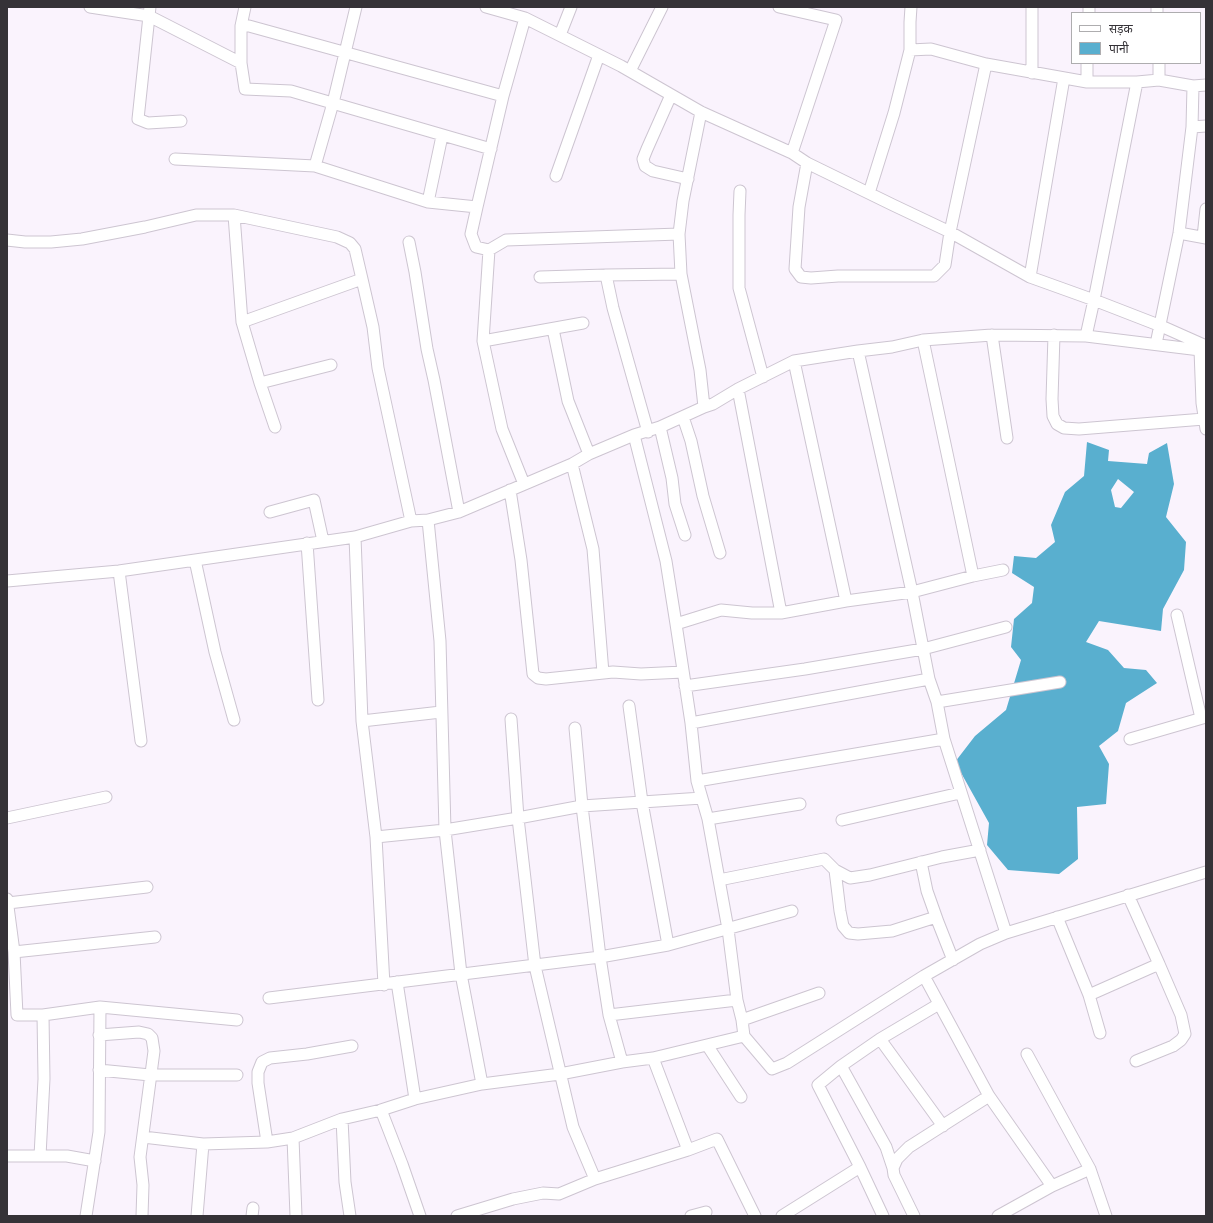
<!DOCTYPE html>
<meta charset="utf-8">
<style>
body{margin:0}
#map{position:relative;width:1213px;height:1223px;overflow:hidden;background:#faf3fd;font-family:"Titillium Web","Noto Sans Devanagari",sans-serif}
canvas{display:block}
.frame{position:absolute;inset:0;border:8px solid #353237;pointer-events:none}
.legend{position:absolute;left:1071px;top:12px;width:130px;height:52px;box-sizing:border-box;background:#fff;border:1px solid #aeadaf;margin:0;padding:5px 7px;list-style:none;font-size:12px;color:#353237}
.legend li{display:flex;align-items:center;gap:8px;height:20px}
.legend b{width:20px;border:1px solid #aeadaf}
</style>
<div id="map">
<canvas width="1213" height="1223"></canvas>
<div class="frame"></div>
<ul class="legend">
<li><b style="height:5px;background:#fff"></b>सड़क</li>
<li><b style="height:11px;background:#59afcf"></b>पानी</li>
</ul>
</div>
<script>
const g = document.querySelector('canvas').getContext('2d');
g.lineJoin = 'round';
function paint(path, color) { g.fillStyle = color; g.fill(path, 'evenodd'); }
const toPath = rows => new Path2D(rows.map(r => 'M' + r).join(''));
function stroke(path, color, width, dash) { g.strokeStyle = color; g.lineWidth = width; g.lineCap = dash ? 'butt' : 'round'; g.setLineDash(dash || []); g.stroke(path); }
paint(toPath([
 [1087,442,1109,450,1108,461,1147,464,1149,453,1167,443,1174,484,1166,517,1186,542,1184,570,1163,609,1161,631,1099,621,1086,642,1108,650,1124,668,1146,670,1157,683,1126,703,1118,731,1099,746,1109,764,1106,804,1077,807,1078,859,1059,874,1008,870,987,845,989,823,955,762,975,736,1006,710,1021,660,1011,647,1014,619,1032,603,1034,587,1012,573,1014,556,1036,558,1055,542,1051,525,1065,492,1084,476],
 [1118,479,1134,492,1121,508,1115,507,1111,490]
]), '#59afcf');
const minor = toPath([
 [90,7,149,16,150,7],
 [245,7,241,26,249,26,503,96],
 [486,7,525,18,621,66,701,112,792,153,807,163,893,205,950,232,1030,277,1094,300,1161,326,1206,346],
 [779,7,836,20,792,153],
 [1157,7,1157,13],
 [1089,13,1089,7],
 [241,26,241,63,245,89,291,91,491,149],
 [560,35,571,7],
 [910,50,910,22,911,7],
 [1159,63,1159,80],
 [630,71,662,7],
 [1032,73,1032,7],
 [1087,82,1087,63],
 [671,95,647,149,643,159,645,166,653,171,688,179],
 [701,112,683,201,679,234,681,274,700,370,704,407],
 [181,121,148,123,138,119,149,16,241,63],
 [1192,127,1206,126],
 [175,159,315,166,428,202,477,207,503,96,525,18],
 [807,163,799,207,795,269,801,277,811,278,838,276,934,276,945,265,950,232,986,64],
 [315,166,333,103,356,7],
 [556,176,599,55],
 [740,191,739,215,739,288,763,377],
 [869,193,894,113,910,50,931,49,986,64,1087,82,1137,82,1159,80,1193,86],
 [428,202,442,136],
 [477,207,471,234,476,247,489,250,506,240,679,234],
 [234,215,242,322,260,383,331,365],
 [1179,233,1206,238],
 [1203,237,1206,209],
 [7,240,25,242,51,242,82,239,145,227,196,215,234,215,337,237,350,243,355,249,362,279,373,327,378,368,411,521],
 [409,242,415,272,427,349,434,380,459,512],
 [489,250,483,341,502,429,524,484],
 [606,275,613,308,648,432],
 [540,277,606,275,681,274],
 [1030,277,1064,78],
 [242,322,362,279],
 [553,329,568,401,589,454],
 [992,335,1007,438],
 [1054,335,1052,399,1053,416,1057,424,1064,428,1079,429,1204,419],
 [1086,336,1094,300,1137,82],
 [923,340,973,576],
 [483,341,583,323],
 [1156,344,1179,233,1192,127,1193,86,1206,85],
 [1200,350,1202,403,1206,429],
 [858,351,912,592,929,679,937,702,944,739,1006,933],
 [794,361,846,601],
 [260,383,275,427],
 [738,389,781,613],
 [683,417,691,441,703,496,720,553],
 [660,427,672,478,675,504,685,535],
 [634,435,666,561,676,624],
 [572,464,593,549,603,673],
 [510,490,521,560,533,674,538,678,546,679,613,672,641,674,683,672],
 [270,512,314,500,323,541],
 [428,520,440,641,445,830,461,974,482,1084],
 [355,537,362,721,376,837,384,985],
 [307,543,318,700],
 [195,560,215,652,234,720],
 [119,571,141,741],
 [7,581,119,571,355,537,411,521,428,520,459,512,572,464,589,454,634,435,660,427,704,407,713,404,738,389,794,361,858,351,892,347,923,340,992,335,1086,336,1200,350,1206,349],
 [1177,615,1201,718],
 [685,686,805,669,923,649,1006,627],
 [937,702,1060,682],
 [629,706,642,802,668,945],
 [511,719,518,818,535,966,573,1127,595,1179],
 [362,721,441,712],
 [691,723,929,679],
 [575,728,582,806,600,957,609,1015,622,1062],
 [1130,739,1206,717],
 [697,781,944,739],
 [7,818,106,797],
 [708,819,800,804],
 [842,820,960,793],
 [376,837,445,830,518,818,582,806,702,798],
 [921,862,927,891,938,922,953,960],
 [835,870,840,911,843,926,849,933,858,934,892,931,936,917],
 [719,880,824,859,835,870,850,878,870,875,942,857,980,850],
 [7,899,14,952,17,1015,43,1015,100,1007,99,1132,86,1216],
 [8,903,147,887],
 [1057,917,1089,995],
 [14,952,155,937],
 [924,976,989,1096,1052,1186],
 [397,982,415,1099],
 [269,998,600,957,668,945,792,911],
 [100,1007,237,1020],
 [609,1015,737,1000],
 [742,1020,819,993],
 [1100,1033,1089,995,1159,964,1128,895],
 [99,1035,139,1032,148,1034,152,1038,154,1051,140,1157,143,1185,142,1216],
 [744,1036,772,1069,787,1063,924,976,980,944,1006,933,1206,872],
 [880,1039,943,1126],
 [707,1045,741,1097],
 [1027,1054,1090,1169,1106,1216],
 [653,1058,688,1150],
 [1136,1061,1173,1046,1181,1040,1185,1034,1181,1015,1159,964],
 [841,1066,886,1147,893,1168],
 [99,1070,150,1075,237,1075],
 [381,1110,402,1164,420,1216],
 [342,1119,345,1182,350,1216],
 [143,1137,203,1144,267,1142,293,1138,342,1119,381,1110,415,1099,482,1084,560,1074,622,1062,653,1058,744,1036,742,1020,737,1000,728,929,708,819,697,781,691,723,676,624,721,610,752,613,781,613,846,601,912,592,973,576,1003,570],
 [293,1138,296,1216],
 [267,1142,258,1083,258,1072,262,1062,270,1058,307,1054,352,1046],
 [7,1156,67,1156,95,1161],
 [40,1156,44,1079,43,1015],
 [197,1216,203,1144],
 [252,1216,253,1208],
 [457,1216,513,1199,543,1193,559,1194,595,1179,688,1150,717,1139,755,1216],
 [691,1216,706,1212],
 [782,1216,860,1167],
 [883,1216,860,1167,818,1085,841,1066,880,1039,939,1004],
 [914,1216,894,1175,893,1168,897,1159,909,1147,989,1096],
 [998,1216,1052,1186,1090,1169]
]);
stroke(minor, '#cdc5d1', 13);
stroke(minor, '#fff', 11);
</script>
